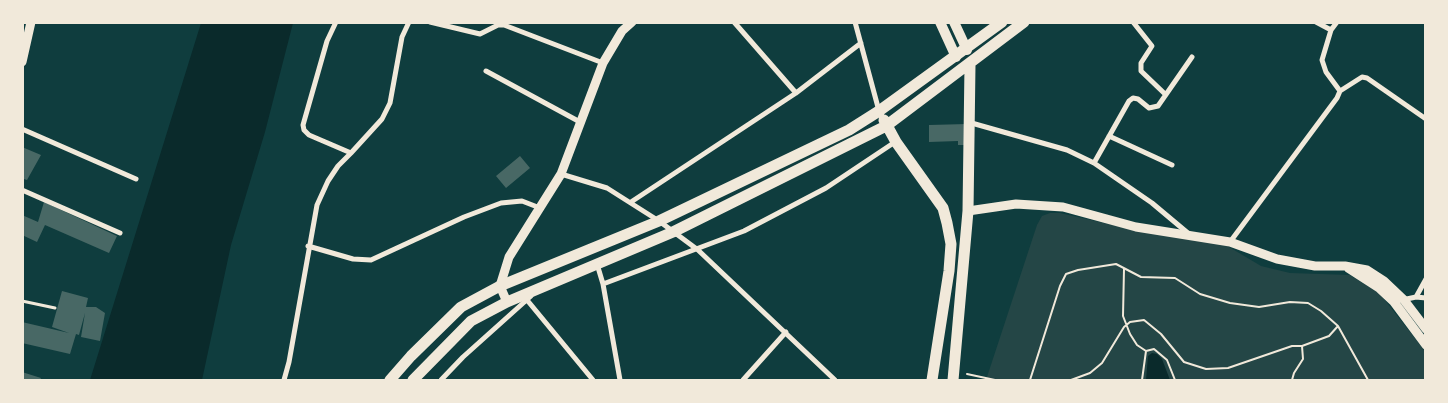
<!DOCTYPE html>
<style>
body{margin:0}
#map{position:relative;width:1448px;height:403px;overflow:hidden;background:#0f3d3e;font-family:Rubik,sans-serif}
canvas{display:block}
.frame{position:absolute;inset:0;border:24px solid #f1e9da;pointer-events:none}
</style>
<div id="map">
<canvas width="1448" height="403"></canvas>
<div class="frame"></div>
</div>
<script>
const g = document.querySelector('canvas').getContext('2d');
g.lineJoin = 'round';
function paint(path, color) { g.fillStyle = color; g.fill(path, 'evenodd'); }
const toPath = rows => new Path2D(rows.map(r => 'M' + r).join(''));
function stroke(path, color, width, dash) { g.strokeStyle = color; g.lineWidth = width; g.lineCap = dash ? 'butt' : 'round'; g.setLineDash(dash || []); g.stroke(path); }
paint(toPath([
 [1050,213,1060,213,1135,230,1224,244,1261,266,1290,273,1350,275,1380,294,1425,351,1425,380,986,380,1037,225,1042,216]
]), '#244646');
paint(toPath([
 [201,23,293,23,265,132,231,245,202,380,90,380],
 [1152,353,1157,354,1162,359,1170,380,1146,380,1148,356]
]), '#0a2a2b');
paint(toPath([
 [967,124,967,145,958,145,958,141,929,142,929,125],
 [22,147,41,155,27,180,24,179,22,181],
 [520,156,530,168,506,188,496,176],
 [44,202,117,236,109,253,45,225,37,242,22,235,22,215,38,222],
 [62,291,88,298,86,307,96,307,105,313,100,341,81,337,85,313,79,335,76,334,70,354,22,343,22,322,69,333,52,327],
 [22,372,41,378,40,380,22,380]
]), '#486865');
stroke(toPath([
 [1124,269,1123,316,1130,334,1137,345,1146,351],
 [1302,346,1329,336,1338,326],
 [967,374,995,380],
 [1030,380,1060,286,1066,274,1078,270,1116,264,1141,277,1175,278,1200,294,1230,303,1259,307,1290,302,1308,303,1321,311,1338,326,1368,380],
 [1071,380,1090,373,1102,363,1124,327,1130,322,1144,320,1161,334,1184,362,1206,369,1228,368,1292,346,1302,346,1303,359,1294,373,1292,380],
 [1142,380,1146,351,1154,349,1167,360,1175,380]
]), '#f1e9da', 2);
stroke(toPath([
 [22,301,55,308]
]), '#f1e9da', 3);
stroke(toPath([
 [430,22,480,34,498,25,504,25,603,63],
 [734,22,796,93],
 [855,22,879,111],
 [1133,22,1152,46,1141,63,1141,71,1165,94],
 [1316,22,1331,30],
 [486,71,580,122],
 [1340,91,1362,77,1367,78,1426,119],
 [968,122,1067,150,1094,163,1152,203,1189,234],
 [22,129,136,179],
 [1109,136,1172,165],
 [351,153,382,119,390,103,402,37,409,22],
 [1094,163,1129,101,1133,98,1138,99,1149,108,1158,106,1192,57],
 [561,174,607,188,659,221,698,250,835,380],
 [22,190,120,233],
 [631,202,796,93,861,43],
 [1230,242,1337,98,1340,91,1326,72,1322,60,1331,30,1337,22],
 [308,246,353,259,371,260,464,217,501,203,522,201,540,208],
 [597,264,603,284,620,380],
 [603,284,744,231,826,188,895,142],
 [1416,297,1426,279],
 [527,300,593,380],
 [1402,300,1416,297,1426,298],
 [284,380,289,362,317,205,328,181,338,166,351,153,309,135,304,130,303,125,327,41,336,22],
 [441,380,463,357,531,296],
 [743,380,786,332]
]), '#f1e9da', 5);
stroke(toPath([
 [22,62,31,22],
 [968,211,1016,204,1063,207,1136,227,1230,242,1277,259,1315,266,1345,266,1367,270,1384,281,1404,300,1426,329],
 [1348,268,1379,288,1394,302,1426,345],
 [507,302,500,286,509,257,561,174,603,63,622,31,632,22]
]), '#f1e9da', 9);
stroke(toPath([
 [940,22,956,57],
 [954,22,967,50]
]), '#f1e9da', 10);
stroke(toPath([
 [884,120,896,142,943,208,947,223,951,244,949,271,932,380],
 [390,380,411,356,461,307,500,286,659,221,849,130,879,111,1002,22],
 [413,380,471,321,507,302,673,232,886,126,1024,22],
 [953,380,968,211,970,65]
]), '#f1e9da', 11);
</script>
